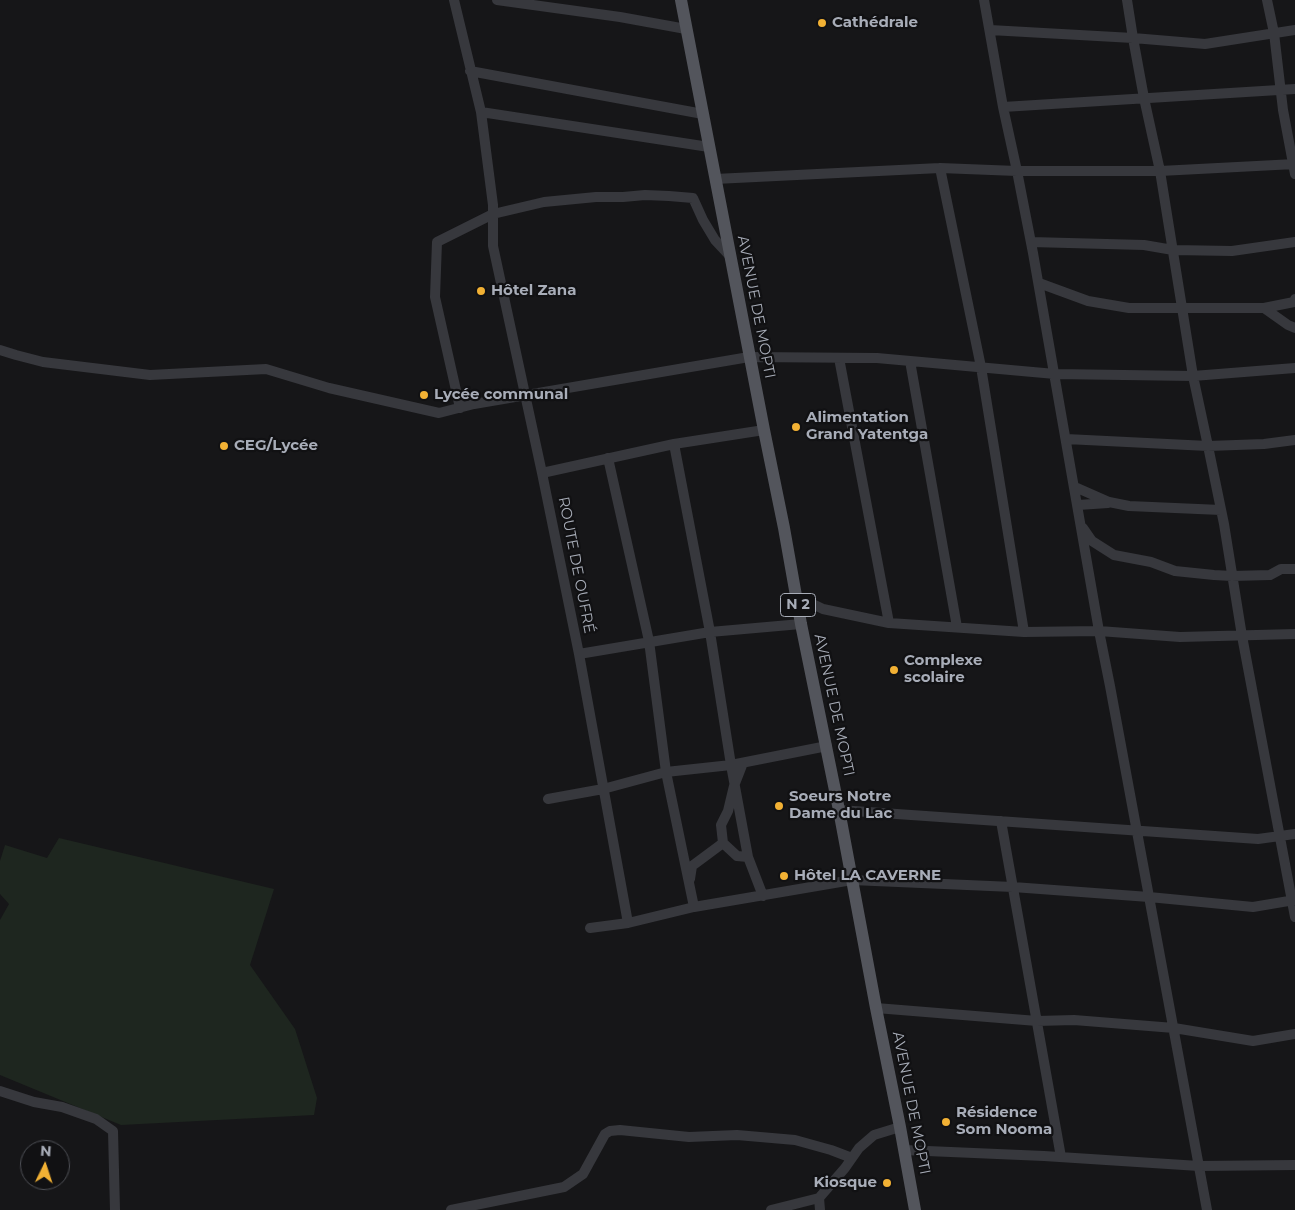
<!DOCTYPE html>
<meta charset="utf-8">
<style>
body{margin:0}
#map{position:relative;width:1295px;height:1210px;overflow:hidden;background:#161618;font-family:Montserrat,sans-serif}
canvas{display:block}
.north{position:absolute;left:20px;top:1140px;width:50px;height:50px;box-sizing:border-box;background:#111113;border:1px solid #4d4f55;border-radius:50%;rotate:4deg;font-size:14px;font-weight:700;line-height:20px;text-align:center;color:#a8adb8}
.north::after{content:'';display:block;margin:auto;width:18px;height:22px;background:#f2b134;clip-path:polygon(50% 0,100% 100%,50% 72%,0 100%)}
</style>
<div id="map">
<canvas width="1295" height="1210"></canvas>
<div class="north">N</div>
</div>
<script>
const g = document.querySelector('canvas').getContext('2d');
g.lineJoin = 'round';
function paint(path, color) { g.fillStyle = color; g.fill(path, 'evenodd'); }
const toPath = rows => new Path2D(rows.map(r => 'M' + r).join(''));
function stroke(path, color, width, dash) { g.strokeStyle = color; g.lineWidth = width; g.lineCap = dash ? 'butt' : 'round'; g.setLineDash(dash || []); g.stroke(path); }
function write(font, color, halo, rows, align = 'center') {
  g.font = font + ' Montserrat,sans-serif'; g.lineWidth = 4.5; g.setLineDash([]); g.textBaseline = 'middle'; g.strokeStyle = halo; g.fillStyle = color; for (const [text, x, y, turn = 0] of rows) {
    g.save(); g.translate(x, y); g.rotate((+turn || 0) * Math.PI / 180); g.textAlign = isNaN(turn) ? turn : align; if (halo) g.strokeText(text, 0, 0); g.fillText(text, 0, 0); g.restore();
  }
}
paint(toPath([
 [59,838,274,889,250,965,295,1029,317,1098,314,1115,121,1125,0,1075,0,920,9,904,0,894,0,861,5,845,47,858]
]), '#1e261f');
stroke(toPath([
 [454,0,481,112,493,205,493,246,542,473,579,654,628,923],
 [497,0,620,17,686,29],
 [984,0,1003,107,1017,171,1033,253,1099,631,1110,686,1207,1210],
 [1127,0,1133,38,1144,98,1160,171,1193,376,1208,446,1224,524,1242,636,1295,917],
 [1267,0,1274,33,1283,110,1295,174],
 [990,30,1133,38,1205,44,1295,30],
 [470,71,703,114],
 [1003,107,1295,89],
 [481,112,709,147],
 [940,168,981,367,1024,632],
 [715,179,940,168,1017,171,1160,171,1295,164],
 [1031,242,1144,245,1173,250,1232,251,1295,242],
 [1039,283,1088,301,1129,308,1264,308,1294,302,1295,299],
 [1264,308,1288,325,1295,328],
 [0,350,16,355,43,362,150,375,266,369,329,388,439,413,474,404,749,357,877,358,1055,374,1193,376,1295,368],
 [839,358,889,623],
 [910,361,957,627],
 [460,408,435,297,437,242,493,214,544,202,596,197,623,197,645,195,669,196,693,198,703,220,715,240,730,256],
 [1066,439,1208,446,1264,444,1295,440],
 [674,444,710,632,731,765,748,857,763,896],
 [608,458,649,641,666,772,694,907],
 [542,473,674,444,764,430],
 [1075,487,1109,502,1129,506,1221,510],
 [1078,505,1108,503],
 [1083,528,1092,541,1114,555,1151,562,1175,571,1214,575,1232,576,1270,575,1281,569,1295,569],
 [796,596,823,609,889,623,1024,632,1099,631,1180,637,1295,634],
 [579,654,710,632,801,624],
 [548,799,603,789,666,772,731,765,827,746],
 [839,810,1258,839,1295,834],
 [1001,821,1061,1157],
 [723,843,737,856,748,857],
 [690,879,692,866,723,843,721,825,728,811,734,786,743,763],
 [590,928,628,923,694,907,852,880,1013,887,1149,897,1253,907,1295,900],
 [876,1008,1037,1021,1074,1020,1174,1028,1253,1041,1295,1034],
 [0,1091,34,1102,62,1107,96,1119,113,1131,115,1210],
 [904,1150,1044,1156,1199,1166,1295,1165],
 [819,1198,820,1210],
 [451,1210,564,1187,583,1174,605,1134,610,1131,620,1130,689,1137,737,1135,795,1140,831,1150,852,1158],
 [771,1210,819,1198,845,1168,859,1148,874,1135,900,1127]
]), '#37383d', 10);
stroke(toPath([
 [681,0,764,430,784,528,801,624,839,810,876,1008,900,1127,915,1210]
]), '#53555c', 12);
for (const [x, y, r, color] of [
 [822,23,5,"#f2b134"],
 [481,291,5,"#f2b134"],
 [424,395,5,"#f2b134"],
 [796,427,5,"#f2b134"],
 [224,446,5,"#f2b134"],
 [894,670,5,"#f2b134"],
 [779,806,5,"#f2b134"],
 [784,876,5,"#f2b134"],
 [946,1122,5,"#f2b134"],
 [887,1183,5,"#f2b134"]
]) { const dot = new Path2D(); dot.arc(x, y, r, 0, 2 * Math.PI); g.fillStyle = color; g.fill(dot); stroke(dot, '#111113', 2); }
for (const [x, y, w] of [
 [798,605,35]
]) { const box = new Path2D(); box.roundRect(x - w / 2, y - 11.5, w, 23, 4); g.fillStyle = '#111113'; g.fill(box); stroke(box, '#a8adb8', 1); }
write('bold 14px', '#a8adb8', null, [
 ["N 2",798,605]
]);
write('bold 15px', '#a8adb8', '#111113', [
 ["Cathédrale",832,23],
 ["Hôtel Zana",491,291],
 ["Lycée communal",434,395],
 ["Alimentation",806,418],
 ["Grand Yatentga",806,435],
 ["CEG/Lycée",234,446],
 ["Complexe",904,661],
 ["scolaire",904,678],
 ["Soeurs Notre",789,797],
 ["Dame du Lac",789,814],
 ["Hôtel LA CAVERNE",794,876],
 ["Résidence",956,1113],
 ["Som Nooma",956,1130],
 ["Kiosque",877,1183,"right"]
], 'left');
write('15px', '#a8adb8', '#111113', [
 ["AVENUE DE MOPTI",756,307,79],
 ["ROUTE DE OUFRÉ",576,565,79],
 ["AVENUE DE MOPTI",834,705,78],
 ["AVENUE DE MOPTI",911,1103,79]
]);
</script>
